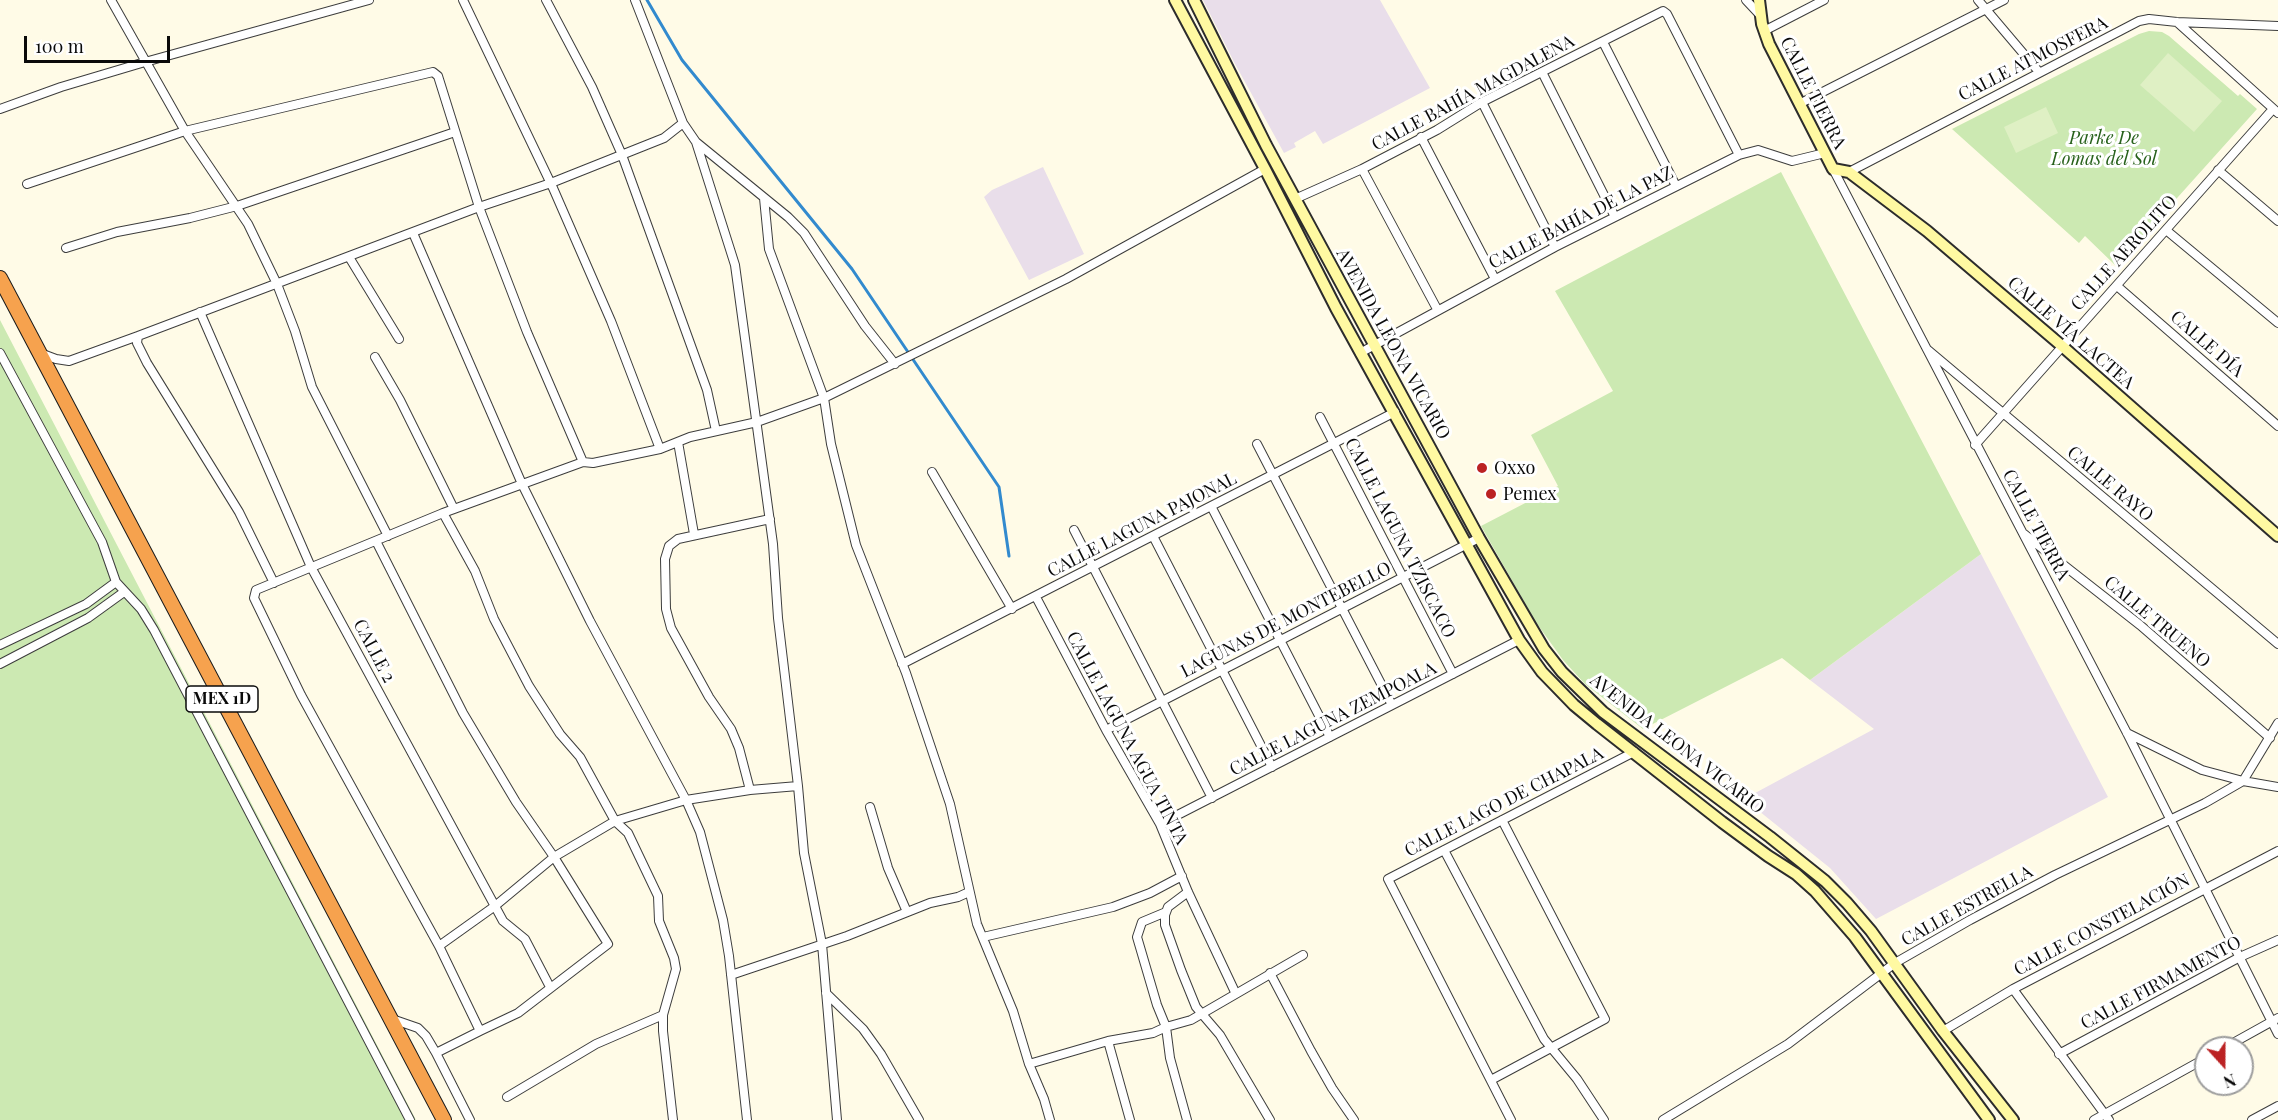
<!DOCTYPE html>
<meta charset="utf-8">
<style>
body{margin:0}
#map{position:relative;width:2278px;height:1120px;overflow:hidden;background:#fffbe7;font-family:"Playfair Display",serif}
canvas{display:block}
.north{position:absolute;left:2194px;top:1036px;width:60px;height:60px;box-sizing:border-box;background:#fff;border:2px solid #9d9d9d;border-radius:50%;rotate:159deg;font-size:16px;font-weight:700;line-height:24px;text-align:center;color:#0a0a0a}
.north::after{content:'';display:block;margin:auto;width:21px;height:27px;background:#bb2223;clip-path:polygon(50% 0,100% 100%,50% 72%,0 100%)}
.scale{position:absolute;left:24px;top:36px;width:146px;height:27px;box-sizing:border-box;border:3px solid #0a0a0a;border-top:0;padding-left:8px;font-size:18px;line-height:21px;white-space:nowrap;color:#0a0a0a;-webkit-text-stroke:4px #fff;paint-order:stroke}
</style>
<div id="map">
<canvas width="2278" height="1120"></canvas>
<div class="north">N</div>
<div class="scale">100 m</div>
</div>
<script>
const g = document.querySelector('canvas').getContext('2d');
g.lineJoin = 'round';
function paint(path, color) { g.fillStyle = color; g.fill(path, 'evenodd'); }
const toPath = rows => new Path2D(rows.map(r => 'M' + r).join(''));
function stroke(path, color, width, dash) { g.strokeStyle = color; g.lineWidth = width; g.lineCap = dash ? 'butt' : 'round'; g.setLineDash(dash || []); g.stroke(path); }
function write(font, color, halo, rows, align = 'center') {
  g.font = font + ' "Playfair Display",serif'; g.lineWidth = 6; g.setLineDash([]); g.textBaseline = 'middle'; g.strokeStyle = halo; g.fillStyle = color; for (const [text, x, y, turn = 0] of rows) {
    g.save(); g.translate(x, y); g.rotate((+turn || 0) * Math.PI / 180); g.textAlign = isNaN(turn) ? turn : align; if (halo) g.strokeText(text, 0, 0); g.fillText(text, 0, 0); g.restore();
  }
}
paint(toPath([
 [1203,0,1380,0,1430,88,1323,144,1315,131,1294,143,1296,147,1284,153,1234,62],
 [1043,167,1084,254,1029,280,984,197,992,190],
 [1981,554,2108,797,1876,919,1830,868,1744,799,1874,729,1810,680]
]), '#e9deea');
paint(toPath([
 [2149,31,2162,32,2169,36,2238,96,2240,94,2257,109,2116,266,2085,236,2079,243,1952,129,2139,34],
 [1781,172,1981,554,1810,680,1782,658,1643,729,1585,684,1563,660,1535,621,1481,526,1558,486,1531,435,1613,391,1555,291],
 [0,320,416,1120,0,1120]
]), '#cce9b2');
paint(toPath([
 [2168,53,2222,101,2194,132,2140,85],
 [2046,107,2058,133,2016,153,2004,127]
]), '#dff0c4');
stroke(toPath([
 [647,0,682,60,852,269,999,487,1009,556]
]), '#328ace', 3);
const street = toPath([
 [111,0,185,131,248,224,277,284,295,331,312,387,388,536],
 [463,0,553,188,611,321,660,449],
 [546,0,592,87,622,155,707,390,716,431],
 [635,0,683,123,696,142,788,217,804,233,865,326,895,364],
 [1746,0,1761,16],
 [1978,0,2039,72],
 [2177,22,2278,113],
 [1764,31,1824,0],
 [1603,42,1676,186],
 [1542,72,1615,217],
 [1482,102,1555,247],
 [1799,104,2004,0],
 [0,109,61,87,145,62,369,0],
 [1421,137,1495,279],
 [696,142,735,265,773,544,778,618,798,786,804,853,822,944,837,1120],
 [1362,169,1437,309],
 [1833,169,2127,733,2278,1034],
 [2218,170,2278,221],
 [1849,172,2139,21,2149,19,2177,22,2278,26],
 [27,184,185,131,433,72,438,76,479,207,527,332,583,462],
 [764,198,769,249,824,398,831,444,856,545,906,673,950,804,977,924,1013,1011,1029,1064,1044,1099,1050,1120],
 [1295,199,1362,169,1437,130,1482,102,1663,11,1667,14,1739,155],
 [2166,230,2278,323],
 [413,233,522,484,590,621,686,800,700,832,723,920,729,956,747,1120],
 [66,248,117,232,190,218,237,206,455,132],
 [349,257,399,339],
 [2117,286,2278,426],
 [200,312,311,567,503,921,525,939,550,987],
 [1928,350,2278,644],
 [0,353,102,542,116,582,141,609,154,630,410,1120],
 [40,353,56,359,69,361,138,336],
 [1360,353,1555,247,1739,155,1758,150,1792,161,1825,153],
 [375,357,400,400,454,509],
 [1320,417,1453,674],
 [678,442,694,534],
 [1257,444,1392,705],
 [1975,445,2273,109],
 [932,472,1012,609],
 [1211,506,1330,737],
 [443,513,475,571,494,619,529,686,560,734,580,757,615,821,628,833,658,896,659,921,674,958,676,969,663,1015,663,1031,673,1120],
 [1074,530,1212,798],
 [2024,534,2140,625,2270,738],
 [1153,536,1272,767],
 [376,541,463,713,516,802,554,857,608,944,518,1013,480,1031,439,946,301,695,254,598,256,590,443,513,583,462,593,463,660,449,690,437,757,422,824,398,1066,279,1265,169],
 [274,583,239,512,147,363,137,343,138,336,479,207,551,183,664,138,683,123],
 [1036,597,1106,730,1160,824,1188,892,1235,992],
 [0,645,86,604,116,582],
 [0,664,88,618,124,592],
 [902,664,1395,412],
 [1106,730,1479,538],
 [2127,733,2202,770,2243,781,2278,787],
 [750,790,739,748,731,729,709,697,671,628,666,609,665,559,669,546,678,539,770,519],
 [870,807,888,868,907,912],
 [1160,824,1519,640],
 [1444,850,1544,1039,1577,1079,1604,1120],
 [1188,892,1168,907,1165,915,1165,925,1181,970,1196,1007,1220,1035,1270,1120],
 [1166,912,1142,922,1137,937,1157,1005,1166,1027,1170,1058,1187,1120],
 [983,937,1113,907,1150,893,1182,876],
 [439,946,495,906,554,857,615,821,686,800,750,790,798,786],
 [1270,973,1311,1051,1332,1088,1354,1120],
 [731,975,847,936,930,903,958,897,969,892],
 [2013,989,2109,1120],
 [826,993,863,1029,881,1054,919,1120],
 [392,1019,418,1028,426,1036,436,1053],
 [1943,1031,2013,989,2278,851],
 [1108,1041,1130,1120],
 [2224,1048,2278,1018],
 [2059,1054,2240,957,2278,940],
 [1029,1064,1108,1041,1153,1033,1166,1027,1191,1020,1303,955],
 [1491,1080,1605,1019,1502,820],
 [507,1097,596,1044,663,1015],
 [470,1120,436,1053,480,1031],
 [1511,1120,1388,879,1634,752],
 [1663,1120,1788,1044,1895,963,1970,920,2055,875,2205,803,2243,781,2278,723],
 [2094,1120,2206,1058],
 [2252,1120,2278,1106]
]);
const secondary = toPath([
 [1175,0,1265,169,1336,308,1519,640,1542,672,1574,705,1597,724,1722,822,1768,856,1796,874,1815,891,1855,937,1989,1120],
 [1194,0,1266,145,1479,538,1544,649,1562,672,1603,712,1770,837,1825,881,1847,903,1871,931,1943,1031,2013,1120],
 [1759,0,1762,24,1769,44,1833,169,1849,172,1927,231,2062,346,2278,536]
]);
const highway = toPath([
 [0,278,444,1120]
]);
stroke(street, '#3d3d3d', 10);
stroke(secondary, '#2c2c2c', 14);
stroke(highway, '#1b1b1b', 16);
stroke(street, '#fff', 8);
stroke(secondary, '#fff9a2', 10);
stroke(highway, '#f6a24e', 14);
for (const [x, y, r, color] of [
 [1482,468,6,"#bb2223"],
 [1491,494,6,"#bb2223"]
]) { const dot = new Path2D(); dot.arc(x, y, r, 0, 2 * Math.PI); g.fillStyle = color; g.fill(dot); stroke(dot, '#fff', 2); }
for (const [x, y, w] of [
 [222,699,72]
]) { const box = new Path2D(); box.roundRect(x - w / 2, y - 13, w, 26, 4.5); g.fillStyle = '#fff'; g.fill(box); stroke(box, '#0a0a0a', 1.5); }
write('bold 16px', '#0a0a0a', null, [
 ["MEX 1D",222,699]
]);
write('18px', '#0a0a0a', '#fff', [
 ["CALLE ATMOSFERA",2033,59,-27],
 ["CALLE BAHÍA MAGDALENA",1473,93,-28],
 ["CALLE TIERRA",1813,93,63],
 ["CALLE BAHÍA DE LA PAZ",1581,218,-27],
 ["CALLE AEROLITO",2124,253,-48],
 ["CALLE VÍA LACTEA",2071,333,41],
 ["AVENIDA LEONA VICARIO",1393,344,61],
 ["CALLE DÍA",2207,344,41],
 ["CALLE RAYO",2110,484,40],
 ["CALLE LAGUNA PAJONAL",1142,525,-27],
 ["CALLE TIERRA",2036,525,62],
 ["CALLE LAGUNA TZISCACO",1400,538,63],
 ["LAGUNAS DE MONTEBELLO",1286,620,-27],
 ["CALLE TRUENO",2157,622,40],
 ["CALLE 2",374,651,62],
 ["CALLE LAGUNA ZEMPOALA",1333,719,-27],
 ["CALLE LAGUNA AGUA TINTA",1127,738,62],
 ["AVENIDA LEONA VICARIO",1677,744,38],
 ["CALLE LAGO DE CHAPALA",1504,802,-27],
 ["CALLE ESTRELLA",1967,906,-29],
 ["CALLE CONSTELACIÓN",2102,925,-28],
 ["CALLE FIRMAMENTO",2161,983,-28]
]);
write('italic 18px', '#27611b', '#fff', [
 ["Parke De",2104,138],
 ["Lomas del Sol",2104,159]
]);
write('18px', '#0a0a0a', '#fff', [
 ["Oxxo",1494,468],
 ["Pemex",1503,494]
], 'left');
</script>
